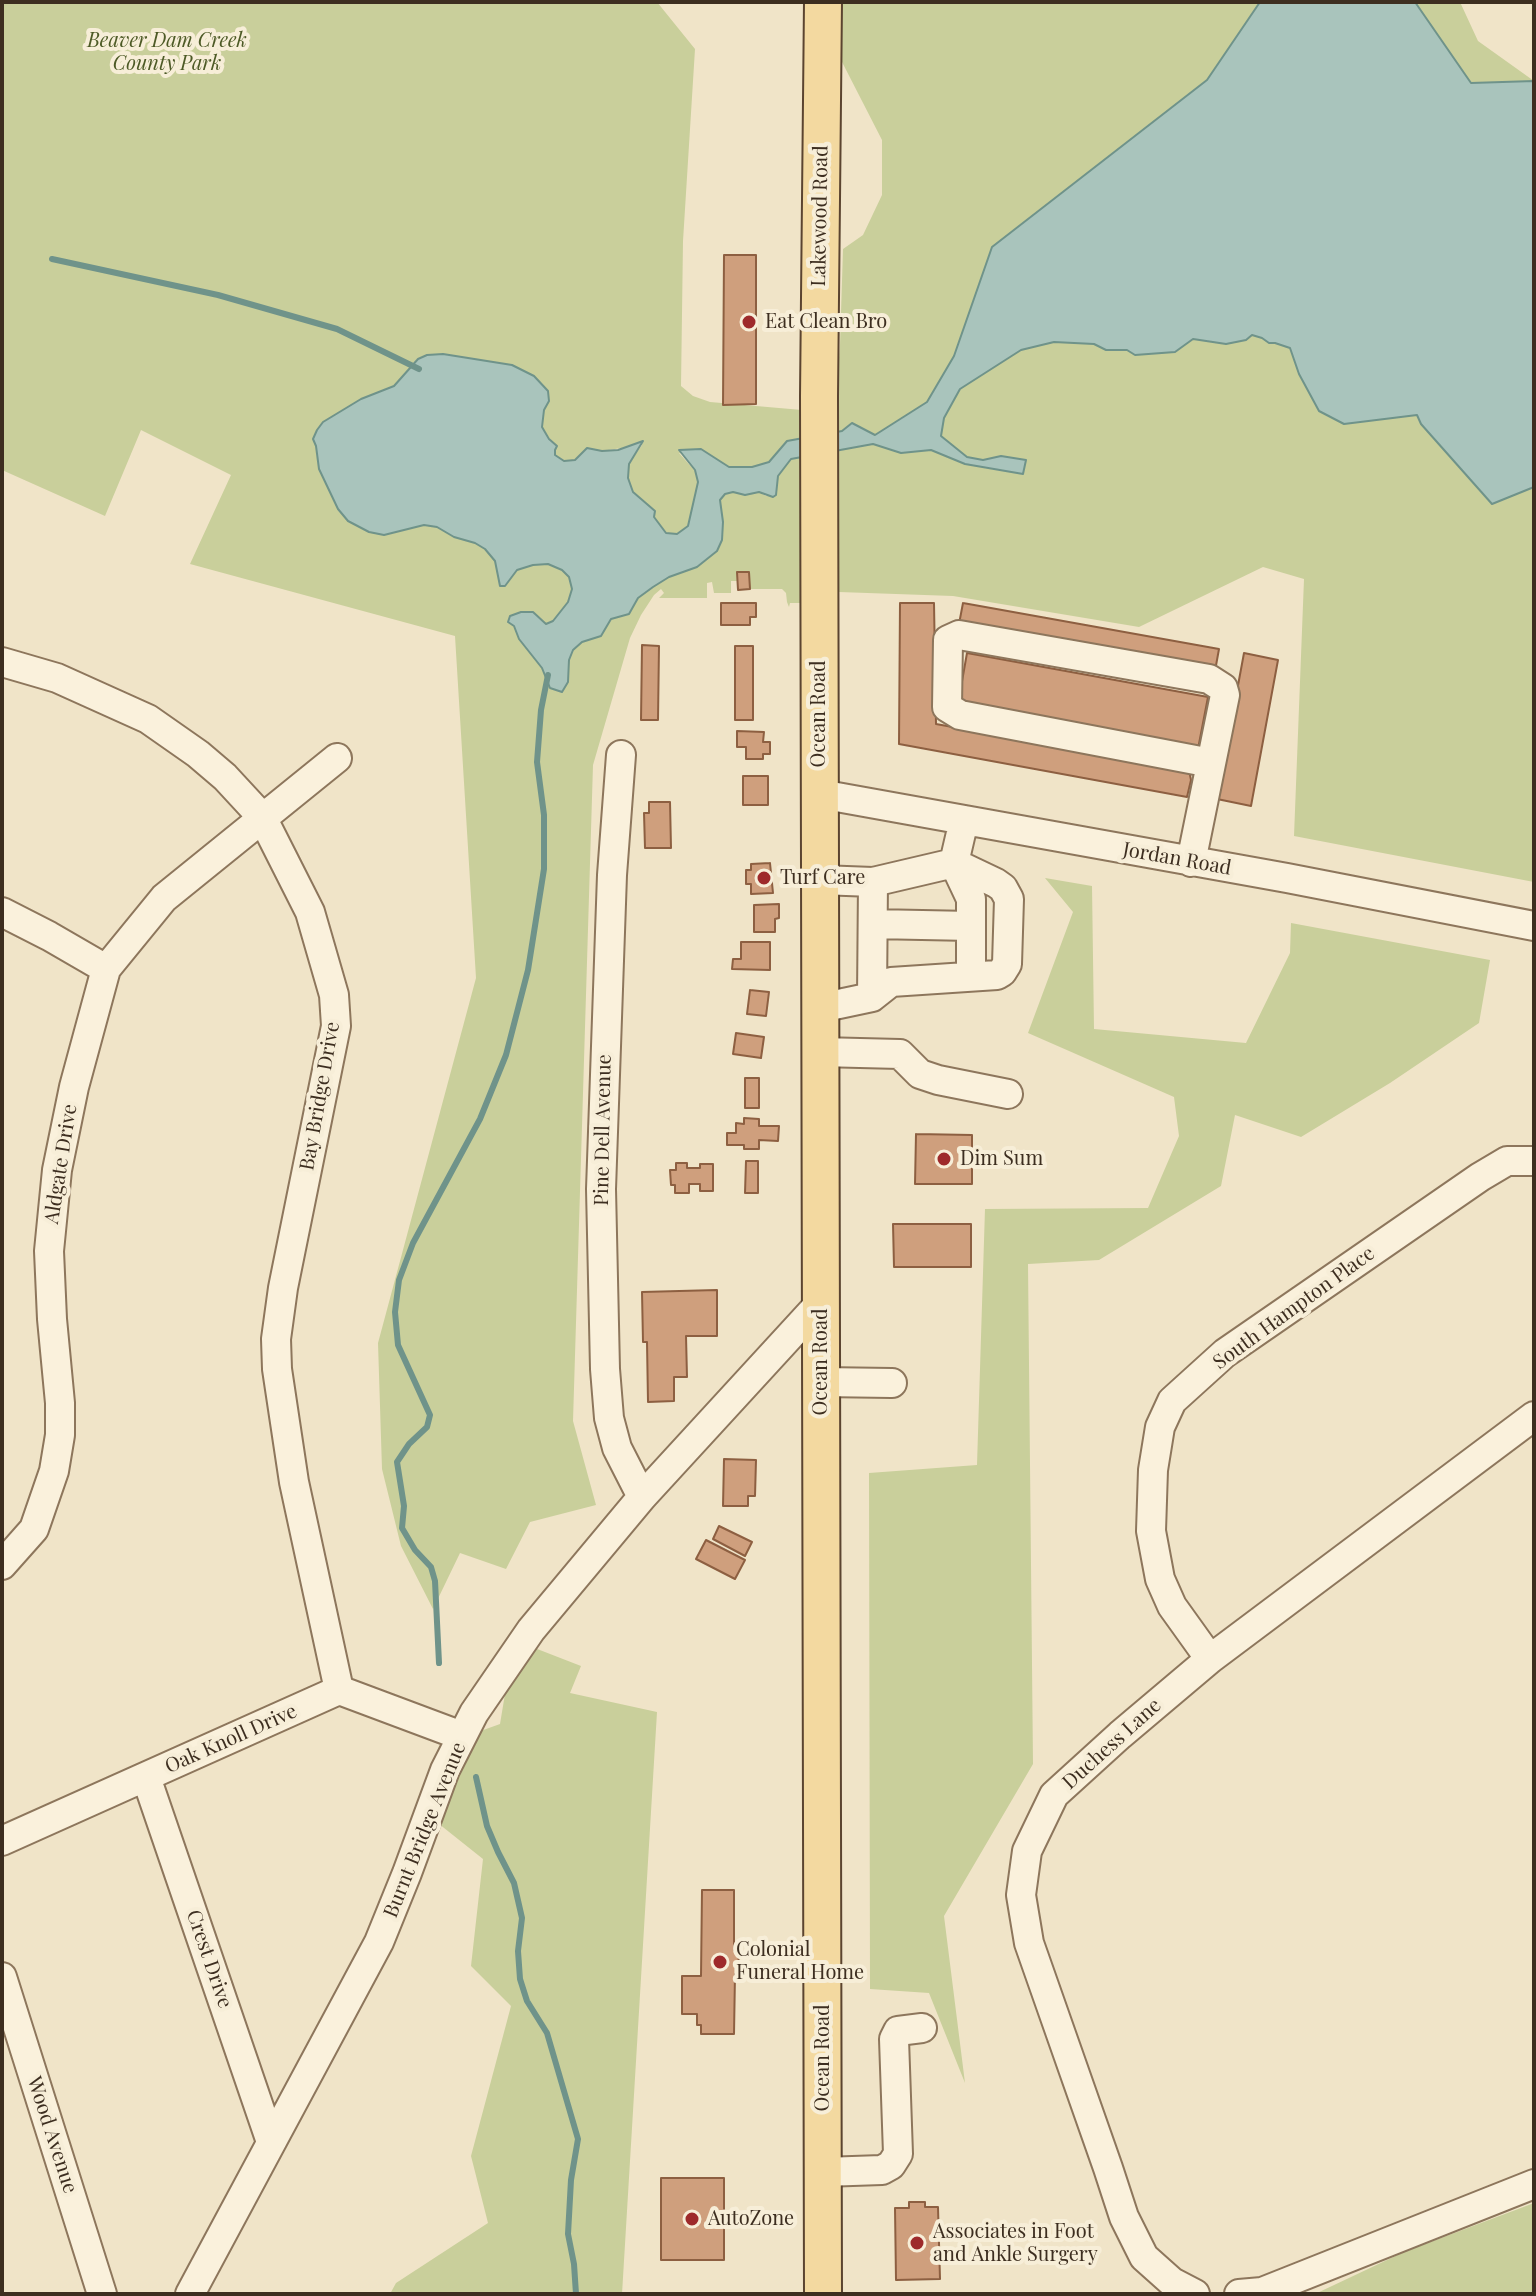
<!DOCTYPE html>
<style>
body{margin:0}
#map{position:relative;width:1536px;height:2296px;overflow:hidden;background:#f0e4c8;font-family:"Playfair Display",serif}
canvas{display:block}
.frame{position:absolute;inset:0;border:4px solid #3d2e20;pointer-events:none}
</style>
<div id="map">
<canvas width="1536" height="2296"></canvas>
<div class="frame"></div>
</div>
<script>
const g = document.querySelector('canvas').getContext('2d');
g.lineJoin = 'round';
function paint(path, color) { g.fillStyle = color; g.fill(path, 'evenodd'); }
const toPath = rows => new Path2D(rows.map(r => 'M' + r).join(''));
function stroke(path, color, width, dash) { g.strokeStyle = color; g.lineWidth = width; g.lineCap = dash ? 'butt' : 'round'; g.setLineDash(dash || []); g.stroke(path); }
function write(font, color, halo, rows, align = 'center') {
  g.font = font + ' "Playfair Display",serif'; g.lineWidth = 8; g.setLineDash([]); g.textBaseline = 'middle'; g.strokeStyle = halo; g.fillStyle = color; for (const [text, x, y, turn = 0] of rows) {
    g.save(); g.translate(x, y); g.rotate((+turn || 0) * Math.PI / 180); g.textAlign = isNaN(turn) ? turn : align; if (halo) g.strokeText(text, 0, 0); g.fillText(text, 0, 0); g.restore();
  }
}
paint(toPath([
 [2,2,657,2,695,49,683,241,681,386,693,396,710,402,802,410,806,437,787,441,769,462,752,467,729,467,716,459,679,453,695,471,698,482,688,526,677,534,666,533,653,517,654,511,633,492,628,478,629,464,642,445,602,451,593,449,575,460,564,461,555,455,555,450,557,446,550,439,542,427,544,410,549,401,444,354,427,355,417,359,394,386,361,399,333,417,316,446,317,457,338,509,348,521,368,532,384,535,424,525,437,527,454,537,475,543,485,549,495,561,500,586,505,586,517,570,533,565,548,564,562,570,569,577,572,589,568,602,553,621,546,624,533,612,522,612,510,616,520,639,542,668,546,679,568,682,569,660,573,650,582,642,601,636,611,619,629,614,638,598,653,587,669,577,697,567,717,551,722,540,723,522,720,500,725,494,734,492,745,495,759,492,766,496,776,494,778,476,783,468,791,459,806,457,803,603,790,603,789,607,787,602,786,593,782,589,750,589,748,572,738,572,738,581,731,581,731,593,714,593,712,582,707,583,707,598,659,598,664,593,661,589,654,595,641,615,630,638,593,765,573,1421,596,1505,530,1522,506,1569,460,1553,433,1609,401,1546,382,1469,378,1343,476,978,455,636,190,564,231,475,141,430,105,516,2,470],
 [840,2,1260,2,1207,80,992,247,954,356,927,402,875,435,843,431,833,433,840,345,843,249,863,235,882,195,882,140,841,60],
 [1415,2,1460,2,1478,41,1534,81,1471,84],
 [1252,335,1262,338,1269,343,1275,343,1291,348,1299,374,1319,411,1344,424,1417,415,1492,504,1534,487,1534,882,1294,836,1304,579,1263,567,1139,627,953,596,839,592,833,451,873,443,901,453,931,450,965,464,1023,474,1026,460,1001,456,983,460,967,457,941,436,944,418,960,389,978,376,1021,350,1054,342,1094,344,1106,350,1175,352,1193,339,1226,344],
 [1045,878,1092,886,1094,1029,1246,1043,1290,953,1291,923,1490,960,1479,1023,1390,1083,1301,1137,1235,1115,1221,1186,1099,1260,1028,1264,1033,1764,944,1916,965,2083,929,1993,870,1989,869,1473,977,1465,985,1209,1148,1208,1179,1136,1174,1097,1028,1033,1073,912],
 [514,1640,581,1666,570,1693,657,1712,622,2294,390,2294,396,2283,488,2223,471,2156,511,2006,471,1966,483,1859,424,1812,439,1746,500,1724],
 [1534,2203,1534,2294,1315,2294,1404,2252]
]), '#c9cf9b');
const water = toPath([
 [1260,2,1415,2,1471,83,1534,81,1534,487,1492,504,1421,424,1417,415,1344,424,1319,411,1299,374,1290,348,1275,343,1269,343,1262,338,1252,335,1246,340,1226,344,1193,339,1175,352,1135,355,1127,350,1106,350,1094,344,1054,342,1021,350,960,389,944,418,941,436,967,457,983,460,1001,456,1026,460,1023,474,965,464,931,450,901,453,873,444,791,459,778,476,776,495,773,497,759,492,745,495,733,492,725,494,720,500,723,522,722,540,717,551,697,567,669,577,653,587,638,598,629,614,611,619,601,636,582,642,573,650,569,660,568,682,562,692,550,688,542,668,519,639,514,626,508,622,510,616,521,612,533,612,546,624,553,621,568,602,572,589,569,577,562,570,548,564,533,565,517,570,505,586,500,586,495,561,485,549,475,543,454,537,437,527,424,525,384,535,369,532,348,521,338,509,319,469,316,446,313,439,317,430,323,422,361,399,394,386,418,359,427,355,443,354,512,365,534,376,548,391,549,401,544,410,542,427,549,439,557,446,555,450,555,455,564,461,575,460,587,448,602,451,618,450,643,441,629,464,628,478,633,492,655,511,654,517,666,533,677,534,688,526,698,482,695,470,679,450,701,449,729,467,752,467,769,462,787,441,842,431,852,423,875,435,927,402,954,356,992,247,1207,80,1260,2]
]);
paint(water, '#a9c4bc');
stroke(water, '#6f938a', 2);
stroke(toPath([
 [52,259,218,295,337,329,419,369],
 [439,1663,435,1581,431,1567,415,1550,402,1528,404,1506,397,1462,409,1444,427,1427,430,1415,398,1345,395,1312,399,1280,413,1243,480,1119,506,1055,528,970,544,869,544,815,537,762,541,710,548,675],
 [476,1777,487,1826,498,1852,514,1883,522,1918,518,1951,520,1979,527,2001,547,2033,578,2139,571,2180,568,2234,574,2264,576,2294]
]), '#6f938a', 6);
const building = toPath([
 [724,255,756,255,756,404,723,405,724,255],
 [737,572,749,572,750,589,738,590,737,572],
 [721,603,756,603,756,617,750,617,750,625,721,625,721,603],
 [900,603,934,603,936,724,1189,770,1191,780,1187,797,899,744,900,603],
 [963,603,1219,649,1215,671,959,624,963,603],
 [642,645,659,646,658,720,641,720,642,645],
 [735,646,753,646,753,720,735,720,735,646],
 [967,653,1208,697,1198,749,958,704,967,653],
 [1244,653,1278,660,1251,806,1217,799,1244,653],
 [737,731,764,732,763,742,770,742,770,754,763,754,763,759,746,759,746,747,737,747,737,731],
 [743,776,768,776,768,805,743,805,743,776],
 [649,802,670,802,671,848,645,848,644,813,649,813,649,802],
 [770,863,773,893,751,894,751,884,746,884,746,870,751,870,751,864,770,863],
 [779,904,779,918,775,919,775,932,754,932,754,905,779,904],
 [741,942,770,942,770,970,732,969,733,959,741,959,741,942],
 [750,990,769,992,766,1016,747,1014,750,990],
 [736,1033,764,1037,761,1058,733,1054,736,1033],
 [745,1078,759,1078,759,1108,745,1108,745,1078],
 [744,1118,759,1119,759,1126,779,1126,778,1141,759,1140,759,1149,744,1149,744,1145,727,1145,727,1133,736,1133,736,1123,744,1124,744,1118],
 [916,1134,972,1135,972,1184,915,1184,916,1134],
 [746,1161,758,1161,758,1193,745,1193,746,1161],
 [676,1163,687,1163,687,1168,700,1168,700,1164,713,1164,713,1191,700,1191,700,1184,689,1184,689,1193,675,1193,675,1185,671,1185,670,1170,676,1170,676,1163],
 [893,1224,971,1224,971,1267,894,1267,893,1224],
 [717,1290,717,1336,686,1336,687,1377,674,1377,674,1401,648,1402,647,1342,643,1342,642,1292,717,1290],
 [724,1459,756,1460,755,1496,748,1496,748,1506,723,1506,724,1459],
 [719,1526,752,1542,745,1556,713,1539,719,1526],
 [706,1540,745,1560,735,1579,696,1559,706,1540],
 [702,1890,734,1890,734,1950,739,1949,738,1974,735,1974,734,2034,701,2034,701,2025,697,2025,697,2014,682,2014,682,1976,701,1976,702,1890],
 [661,2178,724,2178,724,2260,661,2260,661,2178],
 [909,2202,925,2202,925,2207,938,2207,940,2279,896,2280,895,2208,909,2208,909,2202]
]);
paint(building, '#cf9f7d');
stroke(building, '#8d5f41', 2);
const minor = toPath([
 [2,662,57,678,148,719,198,754,225,777,262,817,310,912,334,995,336,1026,283,1288,276,1339,277,1369,294,1482,339,1690],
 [621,755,612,875,601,1189,605,1369,609,1418,617,1448,642,1497],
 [820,794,1287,878,1534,926],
 [964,820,954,863,971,899,971,976],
 [1191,862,1225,695,1223,688,1209,679,959,635,948,640,947,707,960,715,1211,763],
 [820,880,873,882,954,863,996,883,1003,888,1009,899,1007,964,1002,972,997,975,891,982,872,997,820,1008],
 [2,912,49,936,106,969],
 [873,924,971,926],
 [872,997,873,882],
 [820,1052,900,1054,920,1074,938,1080,1008,1094],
 [821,1382,892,1383],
 [2,1565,34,1529,54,1471,60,1435,60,1403,52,1319,49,1251,57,1170,74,1087,106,969,164,898,337,758],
 [1210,1659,1172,1606,1160,1579,1151,1531,1153,1470,1160,1427,1172,1401,1225,1353,1480,1177,1507,1161,1534,1161],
 [146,1777,271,2142],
 [2,1841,339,1690,462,1736],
 [2,1977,102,2294],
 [823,2172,882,2170,891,2165,898,2154,894,2039,898,2031,922,2028],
 [190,2294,379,1942,407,1873,445,1770,474,1713,531,1630,642,1497,821,1302],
 [1195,2294,1172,2282,1144,2257,1124,2217,1108,2168,1029,1943,1021,1895,1027,1851,1054,1795,1120,1735,1210,1659,1534,1416],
 [1239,2294,1262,2292,1534,2184]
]);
const major = toPath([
 [823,2,819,396,823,2294]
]);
stroke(minor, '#8d765c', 32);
stroke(major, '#5b4430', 40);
stroke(minor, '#faf1dc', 28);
stroke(major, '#f3d9a0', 36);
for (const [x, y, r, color] of [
 [749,322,8,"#9e2a2b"],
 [764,878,8,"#9e2a2b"],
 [944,1159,8,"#9e2a2b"],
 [720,1962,8,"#9e2a2b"],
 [692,2219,8,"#9e2a2b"],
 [917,2243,8,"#9e2a2b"]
]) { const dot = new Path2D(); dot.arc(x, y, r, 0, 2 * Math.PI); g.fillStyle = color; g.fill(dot); stroke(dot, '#f7eed8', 3); }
write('italic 20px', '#4d5a26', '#f7eed8', [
 ["Beaver Dam Creek",167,41],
 ["County Park",167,64]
]);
write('20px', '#3d2e20', '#f7eed8', [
 ["Lakewood Road",820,216,-89],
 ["Ocean Road",819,714,-90],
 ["Jordan Road",1177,859,10],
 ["Bay Bridge Drive",320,1096,-80],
 ["Pine Dell Avenue",603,1130,-89],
 ["Aldgate Drive",61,1164,-81],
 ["South Hampton Place",1294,1308,-36],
 ["Ocean Road",821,1362,-90],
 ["Oak Knoll Drive",231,1739,-24],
 ["Duchess Lane",1112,1744,-42],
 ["Burnt Bridge Avenue",425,1830,-68],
 ["Crest Drive",209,1959,71],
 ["Ocean Road",823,2058,-90],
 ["Wood Avenue",52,2135,72]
]);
write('20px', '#3d2e20', '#f7eed8', [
 ["Eat Clean Bro",765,322],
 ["Turf Care",780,878],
 ["Dim Sum",960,1159],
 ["Colonial",736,1950],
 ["Funeral Home",736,1973],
 ["AutoZone",708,2219],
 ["Associates in Foot",933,2232],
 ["and Ankle Surgery",933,2255]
], 'left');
</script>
